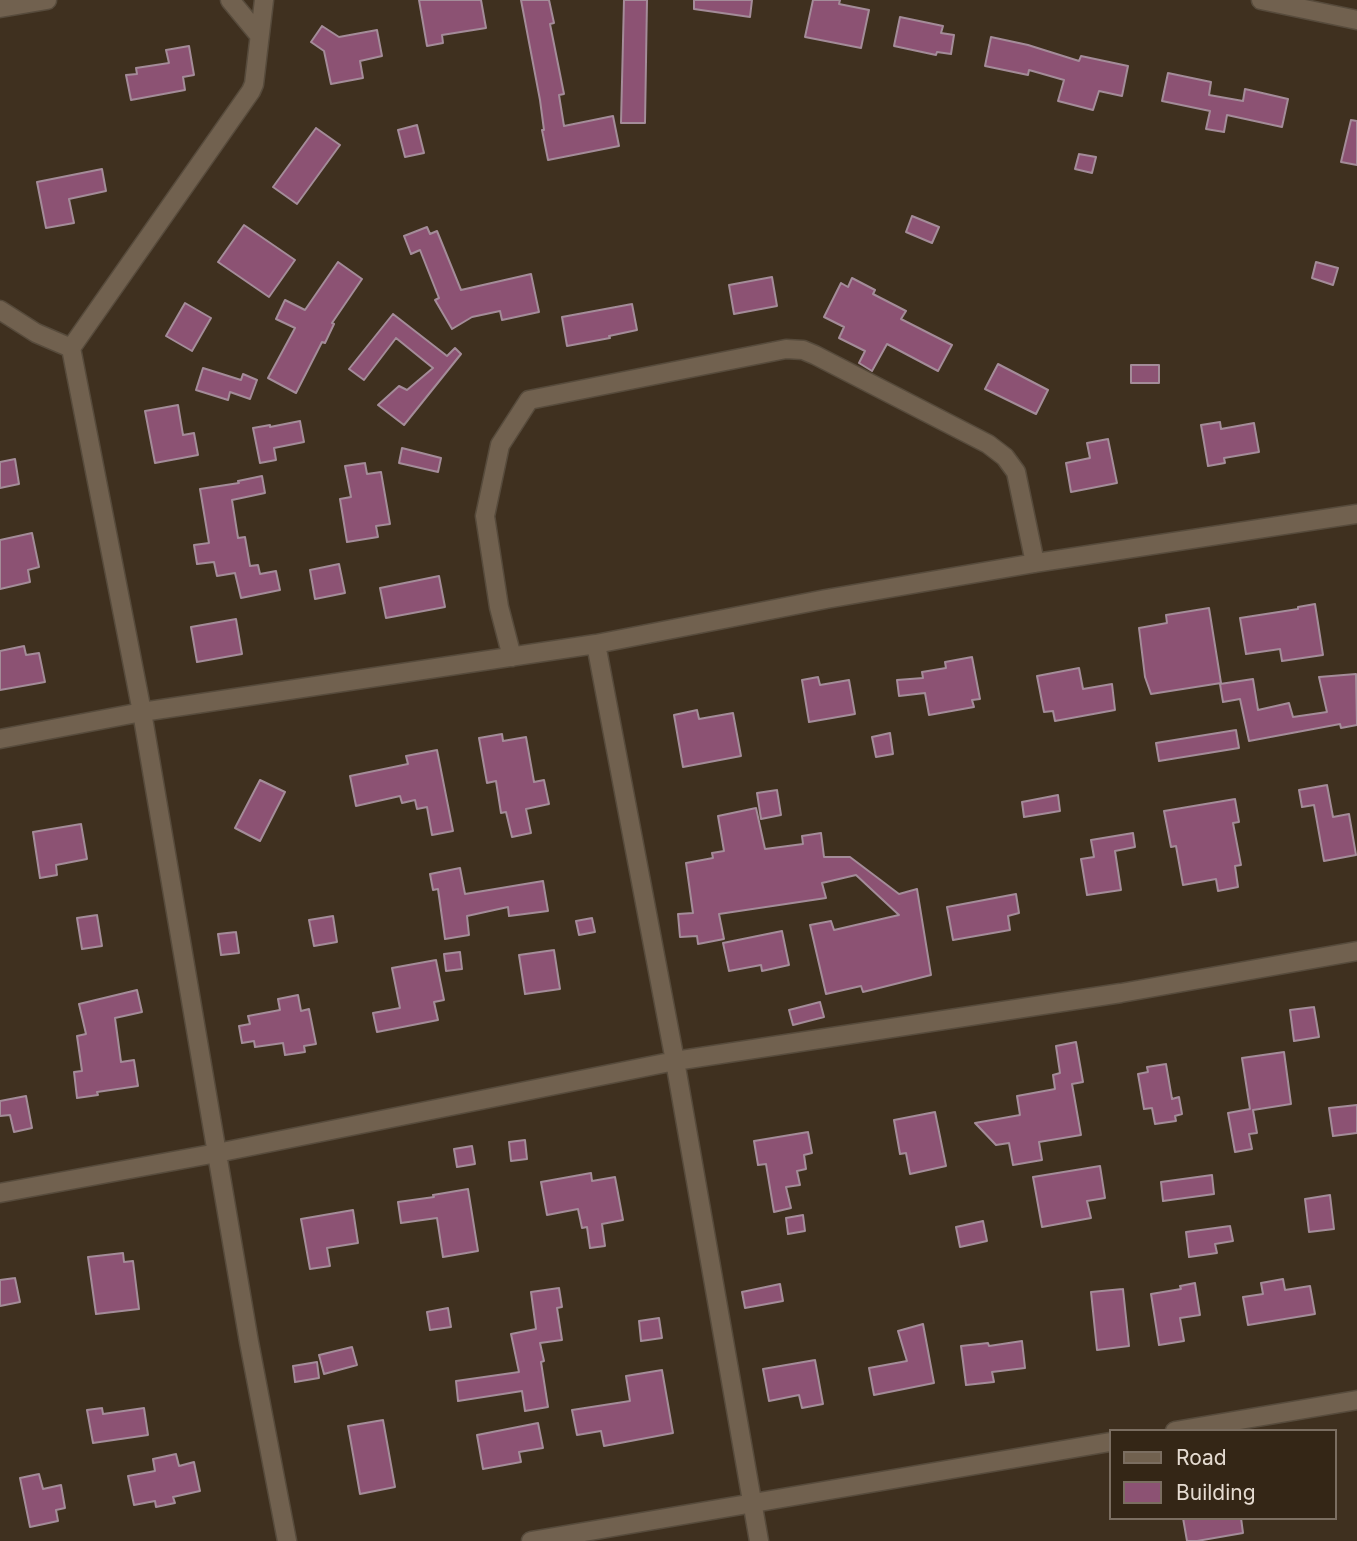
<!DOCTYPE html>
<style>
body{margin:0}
#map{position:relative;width:1357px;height:1541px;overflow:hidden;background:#3f301f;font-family:Inter,sans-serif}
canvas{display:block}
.legend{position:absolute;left:1109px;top:1429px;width:228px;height:91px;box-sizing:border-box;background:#342616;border:2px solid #7b6e61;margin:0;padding:9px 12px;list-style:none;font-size:21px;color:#e5dbd1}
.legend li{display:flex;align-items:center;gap:14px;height:35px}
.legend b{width:35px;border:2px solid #7b6e61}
</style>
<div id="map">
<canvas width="1357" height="1541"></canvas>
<ul class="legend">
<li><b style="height:9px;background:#71614f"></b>Road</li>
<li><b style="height:19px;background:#8c5273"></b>Building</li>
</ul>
</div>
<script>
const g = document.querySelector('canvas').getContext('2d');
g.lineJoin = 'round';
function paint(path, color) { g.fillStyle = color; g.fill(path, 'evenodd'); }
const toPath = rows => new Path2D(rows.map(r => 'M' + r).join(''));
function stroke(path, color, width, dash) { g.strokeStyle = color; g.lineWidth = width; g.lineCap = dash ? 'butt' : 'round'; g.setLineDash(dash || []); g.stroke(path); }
const building = toPath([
 [419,0,481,0,486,28,442,35,443,43,427,46,419,0],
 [521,0,549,0,554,23,550,24,564,94,559,95,564,126,613,116,619,146,548,160,542,130,544,130,540,100,521,0],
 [624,0,647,0,645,123,621,123,624,0],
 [694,0,752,0,750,17,694,9,694,0],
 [813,0,840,0,839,4,869,10,861,48,805,37,813,0],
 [900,17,943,26,941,33,954,35,951,54,937,52,936,55,894,46,900,17],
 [322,26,339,37,377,30,382,56,360,61,363,78,331,84,324,51,311,42,322,26],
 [991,37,1028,45,1079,61,1081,56,1128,66,1122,96,1099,91,1093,110,1058,101,1064,80,1029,70,1028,75,985,66,991,37],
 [189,46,194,75,183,77,185,90,131,100,126,75,137,74,136,68,169,63,166,50,189,46],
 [1168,73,1211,82,1209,95,1243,101,1245,89,1288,99,1282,127,1227,115,1224,132,1206,129,1210,111,1162,101,1168,73],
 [1351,120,1357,121,1357,165,1341,162,1351,120],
 [417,125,424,153,405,157,398,130,417,125],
 [316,128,340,145,297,204,273,187,316,128],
 [1079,154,1096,157,1092,173,1075,169,1079,154],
 [102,169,106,191,69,199,74,223,46,228,37,182,102,169],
 [912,216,939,227,932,243,906,232,912,216],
 [244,225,295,260,269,297,218,262,244,225],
 [427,227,430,234,437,231,461,290,531,274,539,312,502,320,500,311,472,317,452,329,435,300,439,298,420,250,411,254,404,236,427,227],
 [338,262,362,279,332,323,334,324,325,343,322,342,296,393,268,378,295,328,276,319,285,300,305,310,338,262],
 [1316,262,1338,268,1333,285,1312,278,1316,262],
 [772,277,777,306,734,314,729,285,772,277],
 [852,278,875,290,873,294,906,311,901,319,952,345,938,371,887,344,872,371,859,363,865,351,839,338,844,327,824,317,841,283,848,287,852,278],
 [185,303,211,318,192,351,166,336,185,303],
 [632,304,637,330,609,336,610,338,567,346,562,317,632,304],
 [393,314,447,356,455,348,461,354,404,425,378,405,399,386,407,390,433,368,396,338,364,380,349,369,393,314],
 [998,364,1048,390,1036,414,985,389,998,364],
 [1131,365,1159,365,1159,383,1131,383,1131,365],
 [203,368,241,380,243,374,257,380,250,399,230,392,228,400,196,390,203,368],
 [178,405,183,435,194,433,198,455,155,463,145,411,178,405],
 [300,421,304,442,274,448,276,460,260,463,253,428,270,425,270,427,300,421],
 [1220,422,1221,429,1254,423,1259,452,1224,458,1225,463,1208,466,1201,425,1220,422],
 [1108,439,1117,483,1071,492,1066,463,1090,458,1087,443,1108,439],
 [402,448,441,458,438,472,399,463,402,448],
 [15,459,19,484,0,488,0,462,15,459],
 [365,463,367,474,381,472,390,524,376,526,378,537,347,542,340,499,351,497,345,466,365,463],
 [262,476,265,493,232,500,238,538,245,537,250,566,258,565,260,574,276,571,280,590,241,598,235,573,217,576,214,562,197,564,194,545,209,543,200,489,239,483,238,481,262,476],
 [32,533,39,567,28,570,30,582,0,589,0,540,32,533],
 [339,564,345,593,315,599,310,570,339,564],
 [439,576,445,607,386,618,380,588,439,576],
 [1315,604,1323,655,1282,661,1280,649,1246,654,1240,618,1298,609,1298,607,1315,604],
 [1209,608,1221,683,1151,694,1145,677,1139,628,1167,623,1166,615,1209,608],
 [236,619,242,654,197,662,191,627,236,619],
 [24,646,26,655,39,653,45,682,0,690,0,651,24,646],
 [972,657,980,699,972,700,974,707,929,715,925,693,899,696,897,680,923,678,922,672,946,668,945,662,972,657],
 [1079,668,1083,689,1112,684,1115,710,1055,721,1053,711,1044,712,1037,676,1079,668],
 [1356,674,1357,725,1341,728,1340,724,1249,741,1240,699,1223,702,1220,684,1253,679,1258,710,1289,703,1293,717,1327,712,1319,677,1356,674],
 [818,677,820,685,849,680,855,714,809,722,802,680,818,677],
 [697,710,699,719,733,713,741,756,683,767,674,715,697,710],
 [1236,730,1239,748,1159,761,1156,743,1236,730],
 [890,733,893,754,876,757,872,737,890,733],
 [502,734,503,741,526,737,534,782,544,780,549,804,526,809,531,833,512,837,506,812,501,813,496,781,487,783,479,738,502,734],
 [437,750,453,831,432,835,427,807,417,809,415,800,402,803,400,796,356,806,350,776,408,764,406,756,437,750],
 [260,780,285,792,260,841,235,828,260,780],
 [1327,785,1333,817,1349,814,1356,855,1324,861,1314,805,1302,807,1299,790,1327,785],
 [777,790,781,815,761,819,757,793,777,790],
 [1058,795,1060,811,1024,817,1022,802,1058,795],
 [1235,799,1239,822,1233,823,1241,865,1235,866,1238,887,1218,891,1216,879,1183,885,1176,846,1171,847,1164,811,1235,799],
 [756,808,765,849,803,844,802,836,821,833,824,857,850,857,899,894,917,889,931,975,863,992,861,986,826,994,810,925,831,921,834,930,899,915,856,875,822,883,826,898,719,914,724,939,698,944,697,936,680,937,678,914,693,913,686,863,713,858,712,853,724,851,718,816,756,808],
 [81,824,87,859,56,865,57,875,40,878,33,832,81,824],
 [1133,833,1135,847,1115,851,1121,890,1087,895,1081,859,1094,857,1091,840,1133,833],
 [460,868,465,894,543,881,548,911,509,916,508,907,467,916,469,935,445,939,438,889,433,890,430,874,460,868],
 [1016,894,1019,913,1008,916,1010,930,953,940,947,907,1016,894],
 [97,915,102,946,82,949,77,918,97,915],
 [333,916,337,942,314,946,309,920,333,916],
 [592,918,595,932,579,935,576,921,592,918],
 [782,931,789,965,762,971,761,965,729,971,723,943,782,931],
 [236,932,239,953,221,955,218,934,236,932],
 [554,950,560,989,525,994,519,955,554,950],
 [460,952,462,969,446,971,444,954,460,952],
 [436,960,444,1000,434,1002,438,1020,377,1032,373,1013,400,1008,392,968,436,960],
 [137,990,142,1012,115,1018,121,1062,134,1060,138,1086,97,1092,98,1095,77,1098,74,1072,82,1071,77,1036,86,1034,79,1004,137,990],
 [298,995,301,1011,309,1009,316,1044,304,1046,305,1052,285,1055,283,1043,255,1047,254,1041,242,1043,239,1026,250,1024,248,1016,280,1010,278,999,298,995],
 [820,1002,824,1017,793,1025,789,1010,820,1002],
 [1314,1007,1319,1037,1294,1041,1290,1010,1314,1007],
 [1076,1042,1083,1082,1072,1084,1081,1135,1039,1142,1042,1160,1013,1165,1009,1143,996,1145,975,1123,1020,1115,1017,1096,1055,1089,1053,1075,1060,1073,1056,1046,1076,1042],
 [1284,1052,1291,1104,1253,1110,1257,1133,1249,1134,1252,1149,1235,1152,1228,1113,1250,1109,1242,1058,1284,1052],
 [1166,1064,1172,1099,1179,1097,1182,1114,1175,1116,1176,1121,1155,1124,1152,1108,1144,1109,1138,1074,1148,1072,1147,1067,1166,1064],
 [26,1096,32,1128,14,1132,10,1115,0,1116,0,1101,26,1096],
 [1357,1105,1357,1133,1333,1136,1329,1108,1357,1105],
 [935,1112,946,1166,910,1174,906,1153,900,1154,894,1120,935,1112],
 [808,1132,812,1153,804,1155,806,1169,797,1171,800,1185,786,1187,791,1208,774,1212,766,1164,758,1165,754,1141,808,1132],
 [525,1140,527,1159,511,1161,509,1142,525,1140],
 [472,1146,475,1164,457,1167,454,1149,472,1146],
 [1100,1166,1105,1198,1087,1201,1091,1218,1042,1227,1033,1177,1100,1166],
 [591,1173,592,1181,615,1177,623,1220,602,1224,605,1246,590,1248,587,1227,582,1228,578,1209,547,1215,541,1182,591,1173],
 [1212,1175,1214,1194,1163,1201,1161,1182,1212,1175],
 [468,1189,478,1251,443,1257,437,1218,401,1223,398,1202,434,1197,433,1195,468,1189],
 [1330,1195,1334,1229,1309,1232,1305,1199,1330,1195],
 [353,1210,358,1243,327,1248,330,1266,310,1269,301,1219,353,1210],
 [803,1215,805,1231,788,1234,786,1218,803,1215],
 [983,1221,987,1241,960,1247,956,1227,983,1221],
 [1230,1226,1233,1241,1215,1244,1217,1253,1189,1257,1186,1232,1230,1226],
 [123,1253,124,1262,133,1261,139,1309,96,1314,88,1257,123,1253],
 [15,1278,20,1302,0,1306,0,1280,15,1278],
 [1283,1279,1285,1290,1310,1286,1315,1314,1248,1325,1243,1297,1263,1294,1261,1283,1283,1279],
 [1195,1283,1200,1315,1180,1318,1184,1341,1159,1345,1151,1294,1181,1289,1180,1286,1195,1283],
 [780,1284,783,1301,745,1308,742,1292,780,1284],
 [559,1288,562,1307,557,1308,562,1340,540,1343,544,1361,541,1362,548,1407,525,1411,522,1391,458,1401,456,1381,519,1372,511,1334,536,1329,531,1292,559,1288],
 [1123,1289,1129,1346,1097,1350,1091,1292,1123,1289],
 [448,1308,451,1327,430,1330,427,1312,448,1308],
 [659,1318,662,1338,641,1341,639,1321,659,1318],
 [923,1324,934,1383,874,1395,869,1368,907,1361,898,1331,923,1324],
 [1022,1341,1025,1368,992,1372,994,1382,966,1385,961,1346,988,1343,989,1346,1022,1341],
 [352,1347,357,1365,324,1374,319,1355,352,1347],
 [815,1360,823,1404,802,1408,799,1395,769,1401,763,1369,815,1360],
 [317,1362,319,1378,295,1382,293,1366,317,1362],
 [662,1370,673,1433,604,1446,601,1431,577,1435,572,1410,630,1401,626,1376,662,1370],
 [102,1408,103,1414,144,1408,148,1435,93,1443,87,1410,102,1408],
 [383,1420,395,1487,360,1494,348,1426,383,1420],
 [538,1423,543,1448,519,1452,521,1462,483,1469,477,1435,538,1423],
 [176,1454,179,1466,194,1462,200,1491,173,1497,175,1503,156,1507,155,1501,134,1505,128,1476,155,1471,153,1459,176,1454],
 [39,1474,43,1489,61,1485,65,1508,56,1510,58,1521,30,1527,20,1478,39,1474],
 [1183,1518,1241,1518,1243,1533,1197,1541,1187,1541,1183,1518]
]);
paint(building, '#8c5273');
stroke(building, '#a48c99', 2);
const minor = toPath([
 [230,0,259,35],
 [264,0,254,84,251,91,71,348,142,712,249,1342,287,1541],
 [1261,0,1357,20],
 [0,8,47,0],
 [0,310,36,333,71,348],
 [596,644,675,1061,759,1541],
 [512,657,499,607,485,516,500,445,529,400,786,349,803,350,815,355,988,444,1005,457,1016,472,1035,563],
 [0,739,142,712,596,644,826,599,1035,563,1357,514],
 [0,1193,217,1153,675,1061,1121,993,1357,951],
 [1175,1431,1357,1400],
 [531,1541,1110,1442]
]);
stroke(minor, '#574b3c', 21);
stroke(minor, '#71614f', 18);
</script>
